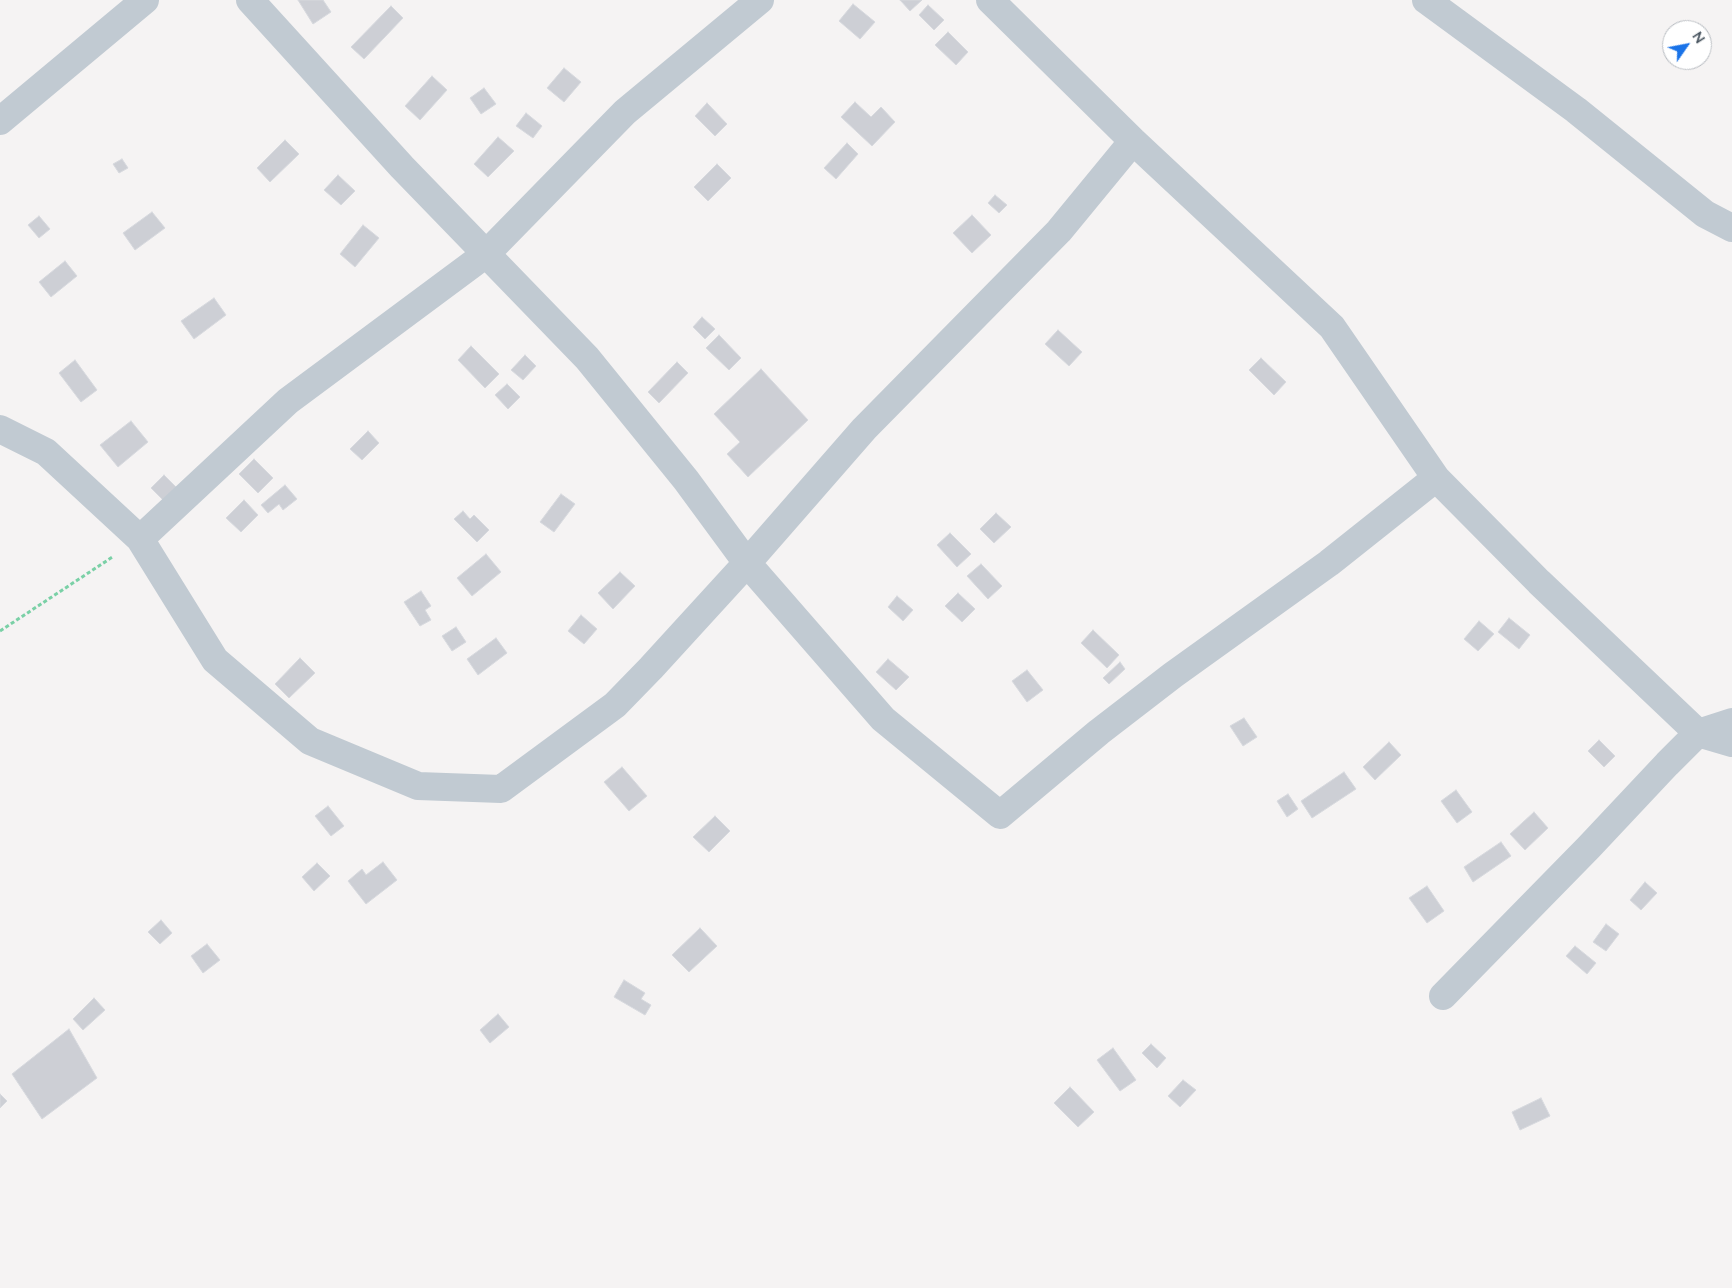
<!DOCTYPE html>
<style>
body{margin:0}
#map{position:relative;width:1732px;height:1288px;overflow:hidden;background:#f5f3f3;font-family:Mulish,sans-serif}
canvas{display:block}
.north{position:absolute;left:1662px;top:20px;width:50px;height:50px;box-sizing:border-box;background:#fff;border:1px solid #b7bbc0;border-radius:50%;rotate:57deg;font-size:14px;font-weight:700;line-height:20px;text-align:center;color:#4a5661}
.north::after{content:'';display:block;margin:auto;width:18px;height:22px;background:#1a73e8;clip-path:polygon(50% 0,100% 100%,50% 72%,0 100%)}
</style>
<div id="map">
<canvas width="1732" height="1288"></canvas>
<div class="north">N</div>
</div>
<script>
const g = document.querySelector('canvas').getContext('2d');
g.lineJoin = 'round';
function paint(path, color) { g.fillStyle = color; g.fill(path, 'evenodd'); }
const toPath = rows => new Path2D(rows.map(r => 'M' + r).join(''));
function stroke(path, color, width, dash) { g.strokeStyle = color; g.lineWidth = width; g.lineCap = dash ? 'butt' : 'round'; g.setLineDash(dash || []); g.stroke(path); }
const building = toPath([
 [298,0,323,0,331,12,313,24,298,0],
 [900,0,922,0,910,11,900,0],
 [853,4,875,22,860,39,839,21,853,4],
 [928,5,944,20,934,30,919,15,928,5],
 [391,6,403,18,364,59,351,47,391,6],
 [948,32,968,52,956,65,935,45,948,32],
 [564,68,581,82,564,102,547,88,564,68],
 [432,76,447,90,420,120,405,106,432,76],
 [484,88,496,104,481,114,470,98,484,88],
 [855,102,871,117,881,107,895,122,872,146,841,117,855,102],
 [707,103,727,124,715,136,695,116,707,103],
 [526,113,542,126,533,138,516,126,526,113],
 [498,137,514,151,488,177,474,164,498,137],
 [285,140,299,154,270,182,257,168,285,140],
 [847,143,858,154,836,179,824,168,847,143],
 [122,159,128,168,119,173,113,164,122,159],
 [717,164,731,178,708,201,694,187,717,164],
 [338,175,355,191,341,205,324,190,338,175],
 [995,195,1007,205,999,213,988,203,995,195],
 [152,212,165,228,135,250,123,233,152,212],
 [972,215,991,235,972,253,953,233,972,215],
 [39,216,50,229,39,238,28,225,39,216],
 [363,225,379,238,355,267,340,254,363,225],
 [65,261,77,276,51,297,39,282,65,261],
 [214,298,226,315,194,339,181,321,214,298],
 [702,317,715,329,705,339,693,327,702,317],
 [1058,330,1082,352,1069,366,1045,344,1058,330],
 [719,335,741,358,729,370,706,348,719,335],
 [471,346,499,374,485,388,458,360,471,346],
 [525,355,536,366,523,380,511,370,525,355],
 [1261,358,1286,382,1274,395,1249,370,1261,358],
 [75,360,97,390,81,402,59,373,75,360],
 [677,362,688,373,659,403,648,392,677,362],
 [761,369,808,420,748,477,727,454,740,442,714,414,761,369],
 [507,384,520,397,508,409,495,395,507,384],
 [131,421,148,442,118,467,100,445,131,421],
 [368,431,379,443,362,460,350,449,368,431],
 [254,459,273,478,258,493,239,474,254,459],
 [164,475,181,492,168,505,151,488,164,475],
 [285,485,297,499,283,510,279,504,268,513,261,505,285,485],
 [561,494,575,504,554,532,540,522,561,494],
 [244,500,258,515,241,532,226,518,244,500],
 [463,511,470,519,474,515,489,530,477,542,454,519,463,511],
 [996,513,1011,527,994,543,980,529,996,513],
 [950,533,971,554,957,567,937,545,950,533],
 [486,554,501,572,472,596,457,578,486,554],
 [981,564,1002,586,988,599,967,576,981,564],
 [620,572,635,586,613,609,598,593,620,572],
 [421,591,431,606,425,610,431,620,420,626,404,602,421,591],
 [958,593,975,609,962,622,945,606,958,593],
 [897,596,913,610,903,621,888,607,897,596],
 [581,615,597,629,584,644,568,631,581,615],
 [1509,618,1530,635,1519,649,1498,632,1509,618],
 [1479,621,1494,634,1478,651,1464,639,1479,621],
 [456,627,466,642,452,651,442,636,456,627],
 [1093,630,1119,655,1107,668,1081,643,1093,630],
 [496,638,507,653,478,675,467,659,496,638],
 [300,658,315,673,289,698,275,684,300,658],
 [888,659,909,677,896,690,876,672,888,659],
 [1120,662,1125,669,1109,684,1103,678,1120,662],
 [1027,670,1043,690,1027,702,1012,681,1027,670],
 [1244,718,1257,737,1243,746,1230,726,1244,718],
 [1599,740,1615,756,1604,767,1588,751,1599,740],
 [1389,742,1401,755,1375,780,1363,767,1389,742],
 [622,767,647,796,629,811,604,782,622,767],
 [1344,772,1356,789,1312,818,1301,801,1344,772],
 [1456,790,1472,812,1457,823,1441,801,1456,790],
 [1288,794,1298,809,1287,817,1277,801,1288,794],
 [328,806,344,826,331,836,315,816,328,806],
 [1534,812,1548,828,1525,850,1510,834,1534,812],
 [715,816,730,831,709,852,693,837,715,816],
 [1501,842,1511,856,1473,882,1464,867,1501,842],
 [383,862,397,880,366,904,348,881,362,869,366,875,383,862],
 [317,863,330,876,314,891,302,877,317,863],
 [1645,882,1657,893,1641,910,1630,900,1645,882],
 [1427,886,1444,911,1427,923,1409,898,1427,886],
 [161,920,172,933,160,944,148,932,161,920],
 [1606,924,1619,934,1606,951,1593,942,1606,924],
 [700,928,717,946,689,972,672,955,700,928],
 [207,944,220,960,203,973,191,956,207,944],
 [1575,946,1596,963,1587,974,1566,956,1575,946],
 [624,980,645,993,641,999,651,1005,645,1015,614,997,624,980],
 [94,998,105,1010,83,1030,73,1019,94,998],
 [498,1014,509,1027,490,1043,480,1030,498,1014],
 [69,1029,97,1078,42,1119,12,1074,69,1029],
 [1151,1044,1166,1058,1157,1068,1142,1053,1151,1044],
 [1113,1048,1136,1080,1120,1091,1097,1060,1113,1048],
 [1183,1080,1196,1090,1180,1107,1168,1096,1183,1080],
 [1070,1087,1094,1112,1078,1127,1054,1103,1070,1087],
 [0,1094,7,1101,0,1108,0,1094],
 [1541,1098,1550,1116,1520,1130,1512,1112,1541,1098]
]);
paint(building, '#cdcfd5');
stroke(building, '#d7d9de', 1);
stroke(toPath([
 [0,631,114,556]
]), '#7ad0a6', 3, [4, 2.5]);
stroke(toPath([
 [250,0,402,167,587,358,686,480,747,563,883,719,1000,815,1099,732,1173,675,1329,563,1436,478],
 [990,0,1133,141,1332,327,1436,478,1539,582,1698,733,1732,743],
 [1426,0,1576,110,1705,214,1732,228],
 [0,121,145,0],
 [0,429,46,452,140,539,288,401,486,254,625,112,760,0],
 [140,539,215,660,310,741,418,786,501,789,615,705,651,668,747,563,864,429,1059,231,1133,141],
 [1443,996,1589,847,1667,764,1698,733,1732,722]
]), '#c1cad2', 28);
</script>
